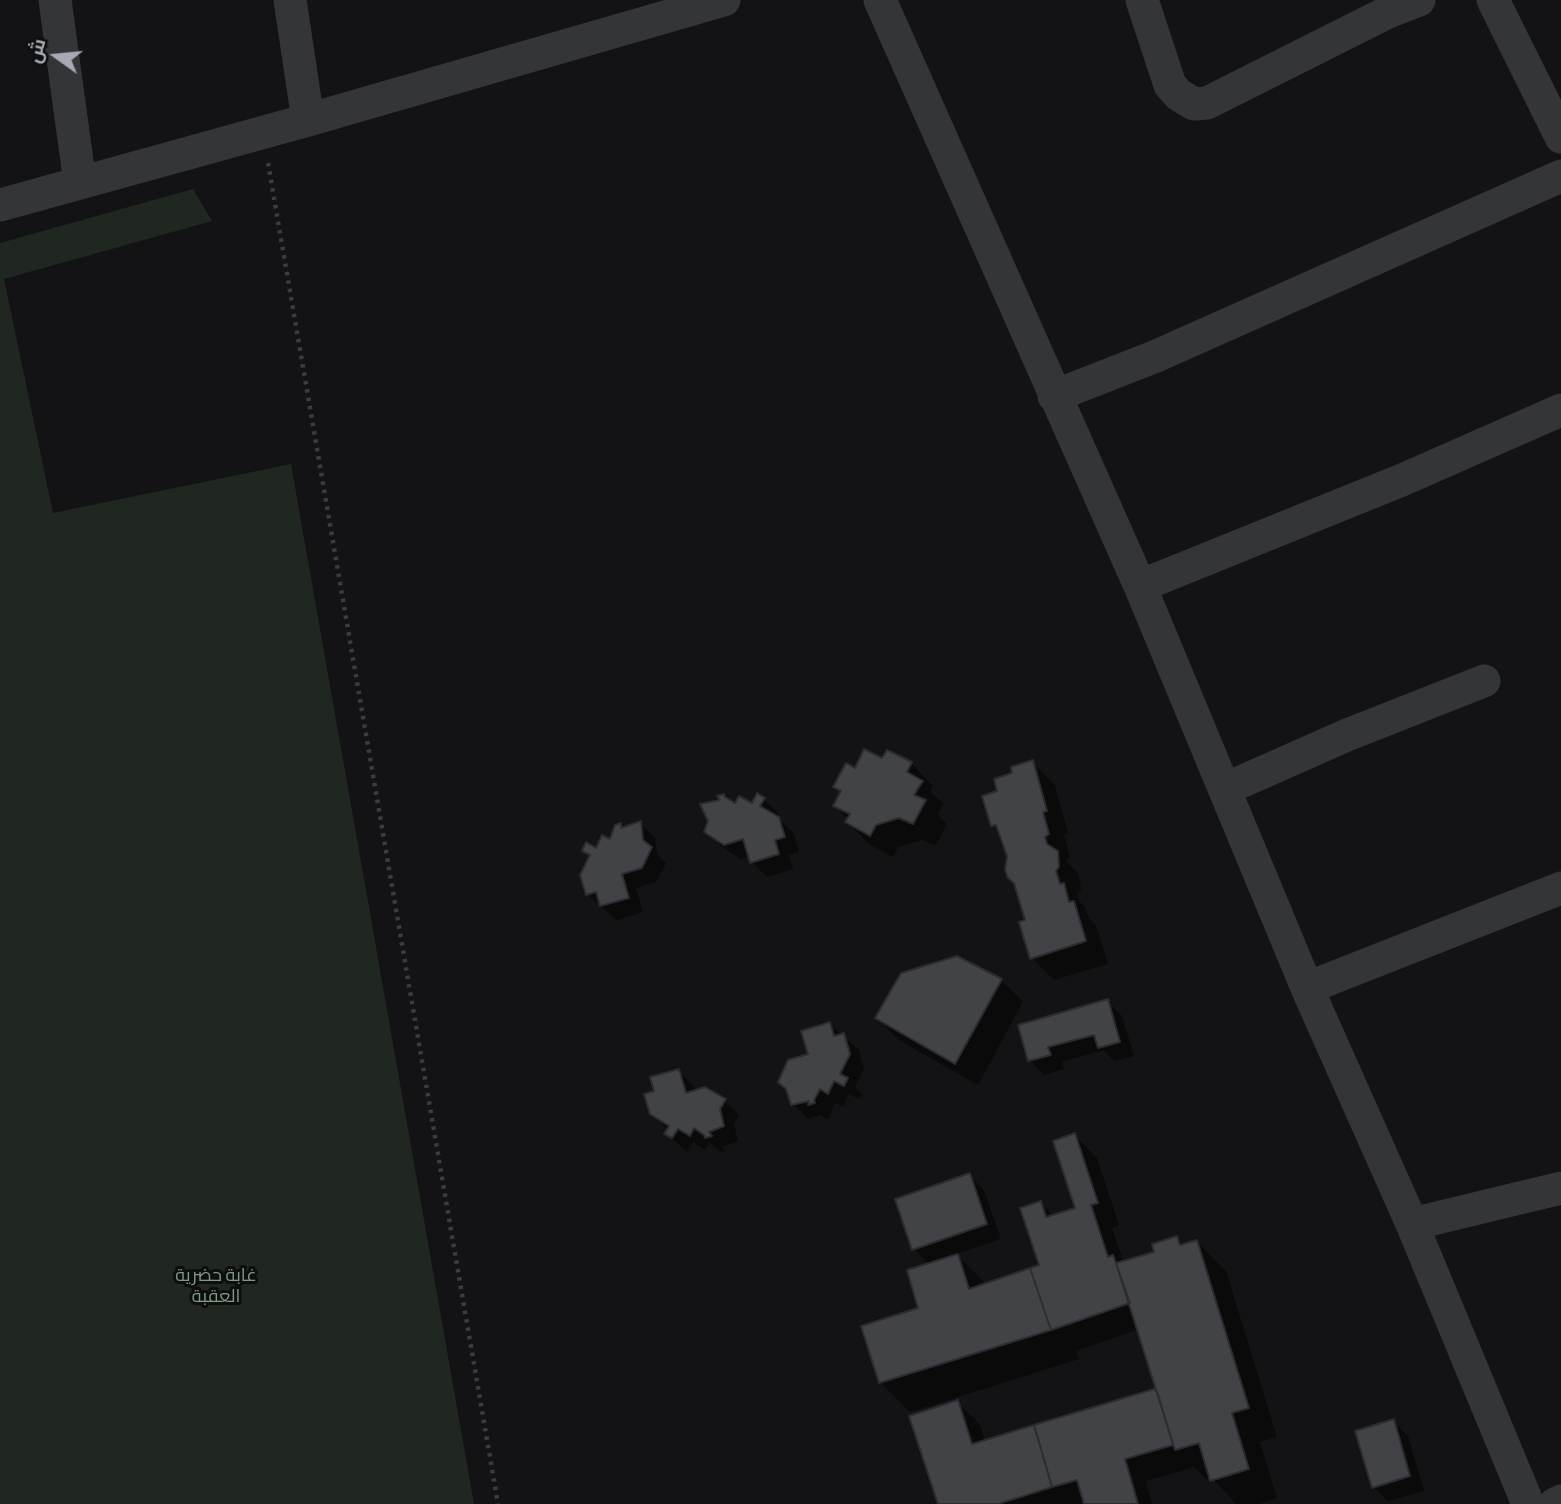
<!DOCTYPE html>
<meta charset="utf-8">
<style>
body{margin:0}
#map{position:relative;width:1561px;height:1504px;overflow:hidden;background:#131315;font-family:Commissioner,Cairo,sans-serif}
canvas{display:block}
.north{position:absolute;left:21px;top:21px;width:70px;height:70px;-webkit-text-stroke:5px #0e0e10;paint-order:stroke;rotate:285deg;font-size:19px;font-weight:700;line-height:28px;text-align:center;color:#a6aab4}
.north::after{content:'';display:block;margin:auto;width:24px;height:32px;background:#a6aab4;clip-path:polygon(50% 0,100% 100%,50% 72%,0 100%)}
</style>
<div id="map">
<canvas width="1561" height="1504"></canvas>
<div class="north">ش</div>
</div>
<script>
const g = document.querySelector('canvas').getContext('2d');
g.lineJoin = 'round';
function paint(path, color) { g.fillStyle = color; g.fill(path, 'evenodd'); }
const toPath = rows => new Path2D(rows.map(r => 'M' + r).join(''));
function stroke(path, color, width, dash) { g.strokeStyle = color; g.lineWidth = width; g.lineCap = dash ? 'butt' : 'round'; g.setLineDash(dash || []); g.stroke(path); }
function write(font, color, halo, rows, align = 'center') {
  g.font = font + ' Commissioner,Cairo,sans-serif'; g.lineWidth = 6; g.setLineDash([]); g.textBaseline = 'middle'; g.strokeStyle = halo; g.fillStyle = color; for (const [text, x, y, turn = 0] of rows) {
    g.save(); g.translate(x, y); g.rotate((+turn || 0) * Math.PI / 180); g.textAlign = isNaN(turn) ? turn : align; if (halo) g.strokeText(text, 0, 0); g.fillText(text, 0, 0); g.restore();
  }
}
paint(toPath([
 [193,189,212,221,4,279,53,513,291,464,474,1504,0,1504,0,243]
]), '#202720');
paint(toPath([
 [882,761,911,763,933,786,930,791,944,804,937,814,947,824,936,845,922,840,898,847,893,857,869,844,847,822,849,820,835,806,842,793,835,786,856,771],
 [1032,762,1055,785,1068,833,1064,834,1070,857,1066,860,1067,862,1079,875,1081,890,1077,894,1079,901,1085,907,1089,918,1096,925,1108,964,1054,980,1032,958,1027,921,1008,856,1000,832,993,825,1000,792,1015,774],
 [764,800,779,814,777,817,794,834,799,852,789,855,793,869,767,877,752,862,750,856,740,859,721,846,706,832,730,802,752,805],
 [640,823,655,838,657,854,666,863,656,882,636,888,643,912,617,920,587,894,591,857,584,850,597,850,611,841,621,825,624,828],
 [1001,980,1023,1002,978,1085,899,1040,877,1018],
 [1107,1001,1122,1016,1134,1056,1114,1061,1103,1050,1062,1062,1064,1069,1044,1075,1030,1060],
 [829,1024,859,1050,864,1069,855,1087,862,1094,859,1099,849,1094,843,1107,835,1103,829,1118,825,1119,821,1115,808,1119,793,1104,810,1056],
 [678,1071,693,1085,695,1092,724,1101,739,1115,734,1124,738,1141,722,1147,725,1151,721,1152,709,1142,705,1150,693,1142,687,1152,666,1133,668,1130,651,1113,656,1092],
 [1075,1135,1097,1158,1119,1225,1112,1228,1124,1263,1156,1253,1177,1238,1184,1245,1197,1242,1226,1271,1277,1437,1260,1442,1277,1498,1259,1504,1236,1504,1211,1477,1206,1479,1194,1467,1146,1481,1152,1504,940,1504,957,1402,980,1424,985,1442,1160,1398,1139,1329,1076,1351,1079,1359,910,1412,880,1382,920,1309,929,1265,914,1249,969,1175,984,1190,1001,1239,956,1254,987,1285,1041,1266,1041,1203,1054,1217,1077,1209],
 [1393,1421,1408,1436,1424,1491,1388,1501,1374,1487]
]), '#0007');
const building = toPath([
 [864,749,882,758,887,750,912,762,907,772,923,781,914,795,926,800,913,824,899,818,876,825,870,836,845,822,850,814,833,806,841,791,833,787,846,763,855,768,864,749],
 [1033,760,1047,811,1043,812,1049,834,1045,837,1047,844,1058,851,1059,867,1056,871,1060,884,1064,883,1069,902,1074,901,1086,941,1030,959,1019,922,1025,920,1014,883,1008,878,1005,870,1007,856,996,825,991,826,982,796,997,791,994,779,1012,773,1011,767,1033,760],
 [757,793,765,798,760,806,779,817,785,837,775,840,779,854,750,863,743,839,724,845,704,832,708,821,700,804,720,800,717,796,724,794,725,797,735,803,739,796,752,803,757,793],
 [641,821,643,840,652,847,642,868,622,874,629,898,600,906,596,892,586,895,580,875,590,855,582,851,586,842,596,848,602,835,610,839,615,825,621,823,621,828,641,821],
 [957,956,1002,979,955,1064,875,1018,901,973,957,956],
 [1108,999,1120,1042,1098,1048,1094,1035,1048,1047,1051,1055,1028,1061,1018,1025,1108,999],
 [830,1022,834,1036,844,1033,850,1054,840,1074,848,1078,844,1086,834,1081,828,1094,820,1089,814,1100,815,1103,808,1105,809,1101,791,1105,786,1089,778,1082,788,1060,808,1054,801,1031,830,1022],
 [679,1069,686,1093,705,1087,726,1099,720,1109,724,1126,709,1132,712,1136,705,1138,704,1135,694,1128,690,1136,678,1129,672,1138,664,1134,669,1126,650,1114,644,1094,654,1091,650,1077,679,1069],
 [1075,1133,1098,1203,1091,1205,1108,1257,1113,1255,1130,1303,1051,1330,1030,1268,1039,1265,1020,1208,1041,1201,1046,1217,1075,1208,1053,1141,1075,1133],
 [970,1173,987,1224,912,1250,895,1199,970,1173],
 [1177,1236,1180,1245,1197,1240,1249,1408,1232,1413,1249,1469,1210,1481,1199,1443,1175,1450,1116,1263,1154,1252,1152,1244,1177,1236],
 [958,1254,969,1289,1030,1268,1051,1330,879,1383,861,1326,918,1308,907,1270,958,1254],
 [1154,1389,1158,1394,1173,1445,1125,1459,1138,1504,1084,1504,1077,1480,1052,1487,1034,1425,1154,1389],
 [958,1400,972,1444,1034,1425,1052,1487,998,1504,938,1504,909,1416,958,1400],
 [1394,1419,1410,1476,1372,1488,1355,1431,1394,1419]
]);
paint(building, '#424347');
stroke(building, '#2d2d30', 2);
stroke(toPath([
 [268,163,498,1504]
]), '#3a3c40', 4.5, [3.5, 5]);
stroke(toPath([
 [55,0,80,183],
 [290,0,308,120],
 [880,0,1140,586,1307,988,1412,1224,1528,1504],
 [1142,0,1170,85,1179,95,1194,104,1207,103,1219,97,1388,12,1419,0],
 [1493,0,1561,137],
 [0,205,308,120,724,0],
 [1054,396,1154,357,1561,176],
 [1140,586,1402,480,1561,410],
 [1225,789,1347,735,1484,681],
 [1307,988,1561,888],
 [1412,1224,1561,1188],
 [1555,1504,1561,1501]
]), '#343539', 33);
write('18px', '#7e9e7f', '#0e0e10', [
 ["غابة حضرية",216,1275],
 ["العقبة",216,1296]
]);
</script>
